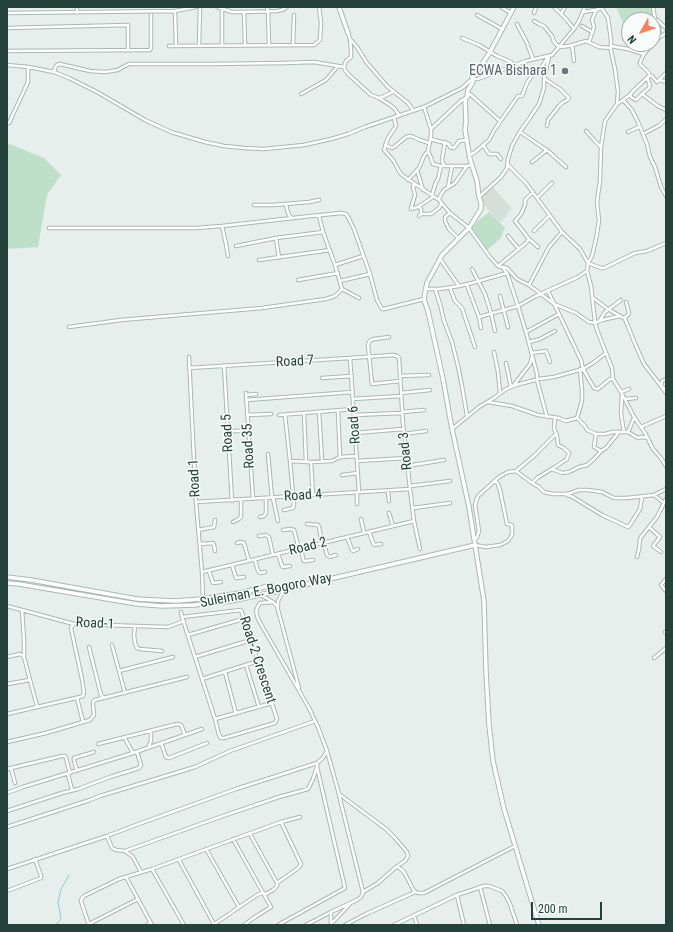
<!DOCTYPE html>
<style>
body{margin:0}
#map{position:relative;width:673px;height:932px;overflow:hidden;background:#e6efeb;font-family:"Roboto Condensed",sans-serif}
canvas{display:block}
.frame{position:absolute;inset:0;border:8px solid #24423a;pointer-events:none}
.north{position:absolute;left:621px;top:12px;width:40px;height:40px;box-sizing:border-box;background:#f7fbf9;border:1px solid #a3b1ad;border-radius:50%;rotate:231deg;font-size:11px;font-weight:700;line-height:16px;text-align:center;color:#24423a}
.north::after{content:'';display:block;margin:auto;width:14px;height:18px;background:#f4845f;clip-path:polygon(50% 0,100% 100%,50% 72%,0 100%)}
.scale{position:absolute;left:531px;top:902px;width:71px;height:18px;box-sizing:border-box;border:2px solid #24423a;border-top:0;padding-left:5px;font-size:12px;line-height:14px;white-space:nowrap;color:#24423a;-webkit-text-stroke:3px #f7fbf9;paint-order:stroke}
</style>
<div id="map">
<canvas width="673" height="932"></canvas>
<div class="frame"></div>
<div class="north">N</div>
<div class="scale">200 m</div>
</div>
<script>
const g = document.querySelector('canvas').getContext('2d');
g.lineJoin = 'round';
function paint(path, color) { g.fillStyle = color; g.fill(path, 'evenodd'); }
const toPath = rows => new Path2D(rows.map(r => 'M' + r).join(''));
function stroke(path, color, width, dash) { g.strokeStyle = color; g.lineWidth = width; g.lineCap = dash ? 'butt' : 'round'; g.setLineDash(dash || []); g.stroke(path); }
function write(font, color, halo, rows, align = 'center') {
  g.font = font + ' "Roboto Condensed",sans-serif'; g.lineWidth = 3; g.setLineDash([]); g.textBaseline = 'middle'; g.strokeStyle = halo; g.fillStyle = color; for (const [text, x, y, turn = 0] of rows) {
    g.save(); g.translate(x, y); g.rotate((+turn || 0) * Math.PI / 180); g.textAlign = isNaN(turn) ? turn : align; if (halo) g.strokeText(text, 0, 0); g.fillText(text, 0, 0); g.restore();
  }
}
paint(toPath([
 [493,187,512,209,508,212,508,214,507,215,507,216,500,222,493,216,484,205,480,198,491,188]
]), '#d4dfda');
paint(toPath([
 [616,7,651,7,654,21,653,22,653,20,629,20,629,31,627,31],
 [7,143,44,158,61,175,47,195,38,247,7,249],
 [489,212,505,228,500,239,487,250,472,228,479,220]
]), '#bfe0c8');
stroke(toPath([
 [54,925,59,922,61,918,58,902,61,889,69,875]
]), '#8ec9d4', 1);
const street = toPath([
 [77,7,77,13],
 [217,7,232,12,244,12,277,11,282,10,287,7],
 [267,7,268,11,269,45],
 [501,7,511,13],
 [554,7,567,20,574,29],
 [653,7,655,19,659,28,660,37,653,43],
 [175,11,176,46],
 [244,12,245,45],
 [583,12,596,10,603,7],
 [7,13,175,11,196,7],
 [534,13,536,7],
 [561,14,565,7],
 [477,15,502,29],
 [657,20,666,28],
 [534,21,539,24,544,26,552,36,554,42,559,47,569,46,586,41,599,47,611,48],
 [517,24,527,43,533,59],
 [582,26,592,32],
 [7,28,128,25,128,50],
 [348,33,350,39,351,50,351,57,346,61,344,67,345,70,348,74,371,95,379,98,390,105,394,108,399,115],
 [660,37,666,33],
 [462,38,479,45,497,56,511,62,514,65],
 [350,39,357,47,367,63,388,87,408,103,413,110],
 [589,42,594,27,592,20,596,10],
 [293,45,294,15],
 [572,45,574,61],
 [169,46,314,45,320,40,321,23,319,7],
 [199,46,200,7],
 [222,46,222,8],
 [611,46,628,49,644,54],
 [7,51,150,50,151,48,151,15],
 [7,65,28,67,39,69,54,72,69,78,97,92,145,120,171,132,205,142,224,146,244,148,264,149,304,145,331,139,348,134,365,127,424,107,462,88,472,79,478,79,526,61,552,55],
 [54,72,55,68,57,65,60,64,90,71,105,72,118,70,123,67,129,64,211,64,285,63,314,62,344,67],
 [649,75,652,76,657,82,666,73],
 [545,79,560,89,569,98,567,100,562,103,559,106,548,120,547,126],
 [660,80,666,82],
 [301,94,326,80,338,66],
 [642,94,649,88,650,85,647,78],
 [630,95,631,97,636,100,642,94,658,106,666,110],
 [380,98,393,92],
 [623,100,631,94,632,92,649,76,649,73,640,64,640,62,644,54,652,44],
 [617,104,623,100,632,110,638,122,647,144,650,157,655,167,661,187,666,196],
 [424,107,431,129,431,136,428,151,431,158,433,164],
 [394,117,396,126,388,138,384,150,393,160,399,171,402,175,439,200,450,213,445,217,445,221,449,229,456,236,458,239],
 [9,123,28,82,28,67],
 [431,129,462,100,465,99,470,94,500,121],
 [586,131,595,141,601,147],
 [520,132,548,151,566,167],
 [628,132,639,127],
 [643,134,660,125,666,119],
 [430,139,449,144,450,147,454,148,459,141,467,140],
 [385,145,392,148,394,147,406,137,410,136,413,137,420,140,429,143],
 [483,145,489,154,497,154,501,159],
 [469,155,474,153,489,140,495,129,518,96,522,96,527,83,533,74,541,68,546,60,549,56,552,55,574,29,579,21,585,7],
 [532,162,547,150],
 [433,164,441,166,467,166],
 [508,165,526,183,562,232,580,249,588,263,601,268,604,268,635,253,647,251,666,243],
 [444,166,442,160,445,142],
 [417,170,423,190],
 [408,180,419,168,424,156,428,151],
 [448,187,452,166],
 [533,192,525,200,525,205,521,214,515,221,529,239,538,247],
 [479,197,501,177,507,168,508,159,512,146,519,133,529,119,539,104,544,88,544,79,549,57],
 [537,198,552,183],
 [439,200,440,196,444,190,455,183,467,166,472,165],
 [286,204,288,213,291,218],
 [254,205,273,205,309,202,319,200],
 [419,206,421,209,421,214],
 [411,208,415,195,413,187,414,184],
 [411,209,418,207,433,197,432,195,436,182,438,179,441,166],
 [450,213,469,228,490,257,498,266,502,267,507,273,518,306,526,332,537,374,537,380,547,417],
 [319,216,323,232,335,265,342,289,359,298],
 [419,216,421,214,431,214,439,208,441,204],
 [222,226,226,244,228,256],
 [49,228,196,228,222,226,302,217,341,213,346,214,348,217,354,229,370,274,377,300,382,309,384,309,424,299],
 [534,231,550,215],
 [508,236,519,249],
 [276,238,279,258],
 [236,246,276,238,323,232],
 [440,259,459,286],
 [259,260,330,250],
 [335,265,363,256],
 [498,266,526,243,529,239],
 [503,267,507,268,517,279,529,285,554,304,576,313,589,322,595,323,602,320,620,316],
 [472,269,485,294,491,313,495,331],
 [298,280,338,273],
 [340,281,370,274],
 [467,285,479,317,481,328],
 [529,285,549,247,562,232],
 [450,288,455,301,462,308,475,347],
 [426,289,440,289,459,286,472,283,507,273],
 [435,289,440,304,444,321,452,342,458,366,462,386,467,416],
 [548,291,581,360,583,369,594,388,598,389,610,379,613,379],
 [500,296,508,327],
 [593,298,608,309,620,316,625,319,636,346,644,364,661,386,665,389,666,389],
 [479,317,518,306,536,296,578,277,587,271],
 [624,318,628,315,629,313,626,302],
 [600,320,605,312,621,300],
 [69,327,121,320,262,308,326,299,335,296,342,289],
 [526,332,559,314],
 [389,337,374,339,371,340,369,342,368,345,372,384,400,381],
 [529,342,540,339,555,331],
 [494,352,498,372,500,393],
 [531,353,546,351,550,362],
 [606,353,612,368,613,379,621,392,634,417,645,433,653,449,661,458,666,466],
 [189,357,196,502,202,572,203,599],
 [350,358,359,492],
 [506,363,511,387],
 [224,365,232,501],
 [189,368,350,358,393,355,397,356,399,358,403,424,410,489,414,521,420,549],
 [400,376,429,375],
 [322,378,352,376],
 [666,379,662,381,661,386,666,393],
 [513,386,530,364,532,357],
 [621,392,629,389],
 [246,393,253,499],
 [401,393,430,390],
 [246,395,256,394],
 [622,395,621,414,624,432],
 [353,399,401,396],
 [625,399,636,398],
 [246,400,353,392],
 [488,402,512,406,538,415,559,418,566,421,577,418,585,426,587,430,596,434,605,434,613,432,628,432,638,438,641,437,648,438],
 [338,411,340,457,357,456],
 [319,412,322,461],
 [402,412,424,410],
 [304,413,306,462],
 [247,415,271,414],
 [279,415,354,409],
 [285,415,290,461,311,462,332,461,340,457],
 [354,415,402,413],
 [577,418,582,401,582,390,580,369],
 [641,427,666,416],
 [452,429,479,407,494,398,506,389,516,385,539,379,554,377,583,369,593,363,606,353,604,348,597,330,595,322,591,286,587,271,588,263,592,256,596,239,599,221,597,202,600,181,601,147,605,121,617,104,618,92,615,69,611,51,611,40,608,18,601,7],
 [228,431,248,431],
 [628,432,634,418],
 [355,433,403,429],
 [404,434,426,431],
 [596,434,594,447,601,451],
 [268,454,272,498],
 [357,461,407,458],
 [311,462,313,495],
 [407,466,444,460],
 [552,469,562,473,569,472,579,467,587,465,594,459,601,451,606,448,619,432],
 [516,471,535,455,556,434],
 [342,475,358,473],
 [532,483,537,478,555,467,567,459,569,453,564,448,558,445,557,436,554,428,555,418],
 [410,486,450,481],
 [388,491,389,501],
 [357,492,357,504],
 [567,495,571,496,602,515,628,527,630,525,640,509,642,497],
 [654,495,664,503],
 [273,498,278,521],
 [196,502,410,489],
 [413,508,450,503],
 [284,510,293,508,294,505,290,461],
 [389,513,393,526],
 [260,517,264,516,266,513,266,498],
 [361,519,364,533],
 [233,522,239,519,241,517,241,500],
 [307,524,318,525,319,527,322,543],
 [649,527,660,537,653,546,661,552],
 [198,530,214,527,215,520],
 [283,530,291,529,294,530,299,549],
 [369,532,374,545,381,544],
 [259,536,266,535,269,537,273,555],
 [347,537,352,550,353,551,358,549],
 [474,540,477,537,479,531,475,505,478,496,499,477,508,472,516,471,532,483,539,487,544,492,553,494,567,494,579,490,588,490,602,492,614,498,627,498,654,495,666,489],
 [237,543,241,542,244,543,249,561],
 [324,543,327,555,330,557,336,555],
 [200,544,213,543,214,545,215,551],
 [475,545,486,547,500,545,508,541,512,535,512,525,507,524,500,490,498,484,495,481],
 [301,548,303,559,304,561,306,561,313,560],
 [278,554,282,566,283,567,290,566],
 [637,557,639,549,640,539,641,537,657,517,666,499],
 [255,560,258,571,260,573,265,572],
 [232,565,236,578,244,577],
 [209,571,213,583,221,582],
 [202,572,414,521],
 [666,579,661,585,666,591],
 [261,595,273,602,277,606,299,688],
 [273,602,260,603,258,606,256,611,258,619,309,708,318,727,327,751,339,794,386,829,395,838,407,852,408,856,405,861,396,867,378,883,363,892],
 [7,606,74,624,168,627,184,621],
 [278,606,278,601,284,590],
 [22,610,24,640,24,657],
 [181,612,182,617,215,719,219,735,221,738,224,738,275,723,277,719,241,610,182,617],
 [135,626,134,635,135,643,137,648,140,649,162,651],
 [665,632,666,633],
 [188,635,243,619],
 [112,645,125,693],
 [89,647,101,695,104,698],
 [7,657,20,654,22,655,24,657,30,680],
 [195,657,251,640],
 [654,658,666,648],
 [246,665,259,707],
 [119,671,173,657],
 [225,672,236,714],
 [202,679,258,661],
 [7,684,30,680,37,706],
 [77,698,83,722],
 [7,714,80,697,83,696,84,693,82,679,71,628,73,625],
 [215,719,272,703],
 [124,737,133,753],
 [7,742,46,733,90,720,94,715,93,705,93,702,95,700,187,677],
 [161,743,166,757,169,758,207,743],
 [98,744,177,724,181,725,182,727,185,735],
 [148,748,151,741,151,731],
 [11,768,15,783],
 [7,769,62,756,65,756,66,758,70,773],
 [77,771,74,760,74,758,94,752],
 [68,774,72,790],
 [7,793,23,787,133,753,202,729],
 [7,811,62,793,78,789,110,777,139,768,141,765,137,752],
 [7,827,90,800,100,796,195,767,230,751,315,721],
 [250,834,277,883],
 [107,836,112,848,116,850,125,851,220,817,279,797,308,789,313,779,317,767,317,763,323,758,327,751],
 [233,839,271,907,255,917,244,925],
 [206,849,239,907],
 [125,851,133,857,141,872],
 [179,860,214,924],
 [397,867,401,869,404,872,414,891,418,893,424,893,515,846],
 [7,869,107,836,136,825,236,789,317,763],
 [152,869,184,925],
 [126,877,152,925],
 [480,887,490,925],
 [7,891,41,878,41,876,35,859],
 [457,895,464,925],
 [331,912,331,923],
 [414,915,417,925],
 [89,924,138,899],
 [89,925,81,901,82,898,84,896,119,879,152,869,281,822,300,817],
 [147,925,150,923],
 [213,925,257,895,262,893,266,894,273,890,277,886,277,883,297,869,300,866,301,864,281,822],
 [278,925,345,888,317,767],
 [306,925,331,912,357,900,361,897,362,895,363,892,339,795],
 [330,925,350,904],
 [345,925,366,914,415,892],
 [394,925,457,895,484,886,489,886,502,891,506,896,510,904,517,925]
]);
const secondary = toPath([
 [339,7,348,33],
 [514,7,490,52,472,79,473,82,471,85,468,90,467,97,465,99,466,121,465,130,470,159,477,181,479,197,481,203,481,209,469,228,442,255,427,283,425,292,424,300,428,311,443,379,452,429,469,507,484,601,486,672,489,725,493,761,504,809,539,925],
 [7,577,31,580,137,599,154,600,175,601,203,599,240,593,272,585,274,592],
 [7,583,19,584,137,604,162,606,194,605,231,601,274,592,475,545]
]);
stroke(street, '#a8b8b2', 4.5);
stroke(secondary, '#a4bbb3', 5.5);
stroke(street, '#fff', 2.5);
stroke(secondary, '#fff', 3.5);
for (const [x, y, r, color] of [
 [565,71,4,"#6b7280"]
]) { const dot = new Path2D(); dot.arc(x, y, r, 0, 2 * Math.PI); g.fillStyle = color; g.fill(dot); stroke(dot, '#f7fbf9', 1.5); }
write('14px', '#5b616d', '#f7fbf9', [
 ["ECWA Bishara 1",557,71]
], 'right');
write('14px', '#24423a', '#f7fbf9', [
 ["Road 7",295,362,-3],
 ["Road 6",355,425,-94],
 ["Road 5",228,433,-93],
 ["Road 35",249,446,-93],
 ["Road 3",406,451,-96],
 ["Road 1",195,478,-93],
 ["Road 4",303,496,-4],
 ["Road 2",308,547,-14],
 ["Suleiman E. Bogoro Way",266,591,-11],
 ["Road-1",95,624,3],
 ["Road-2 Crescent",257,660,72]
]);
</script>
